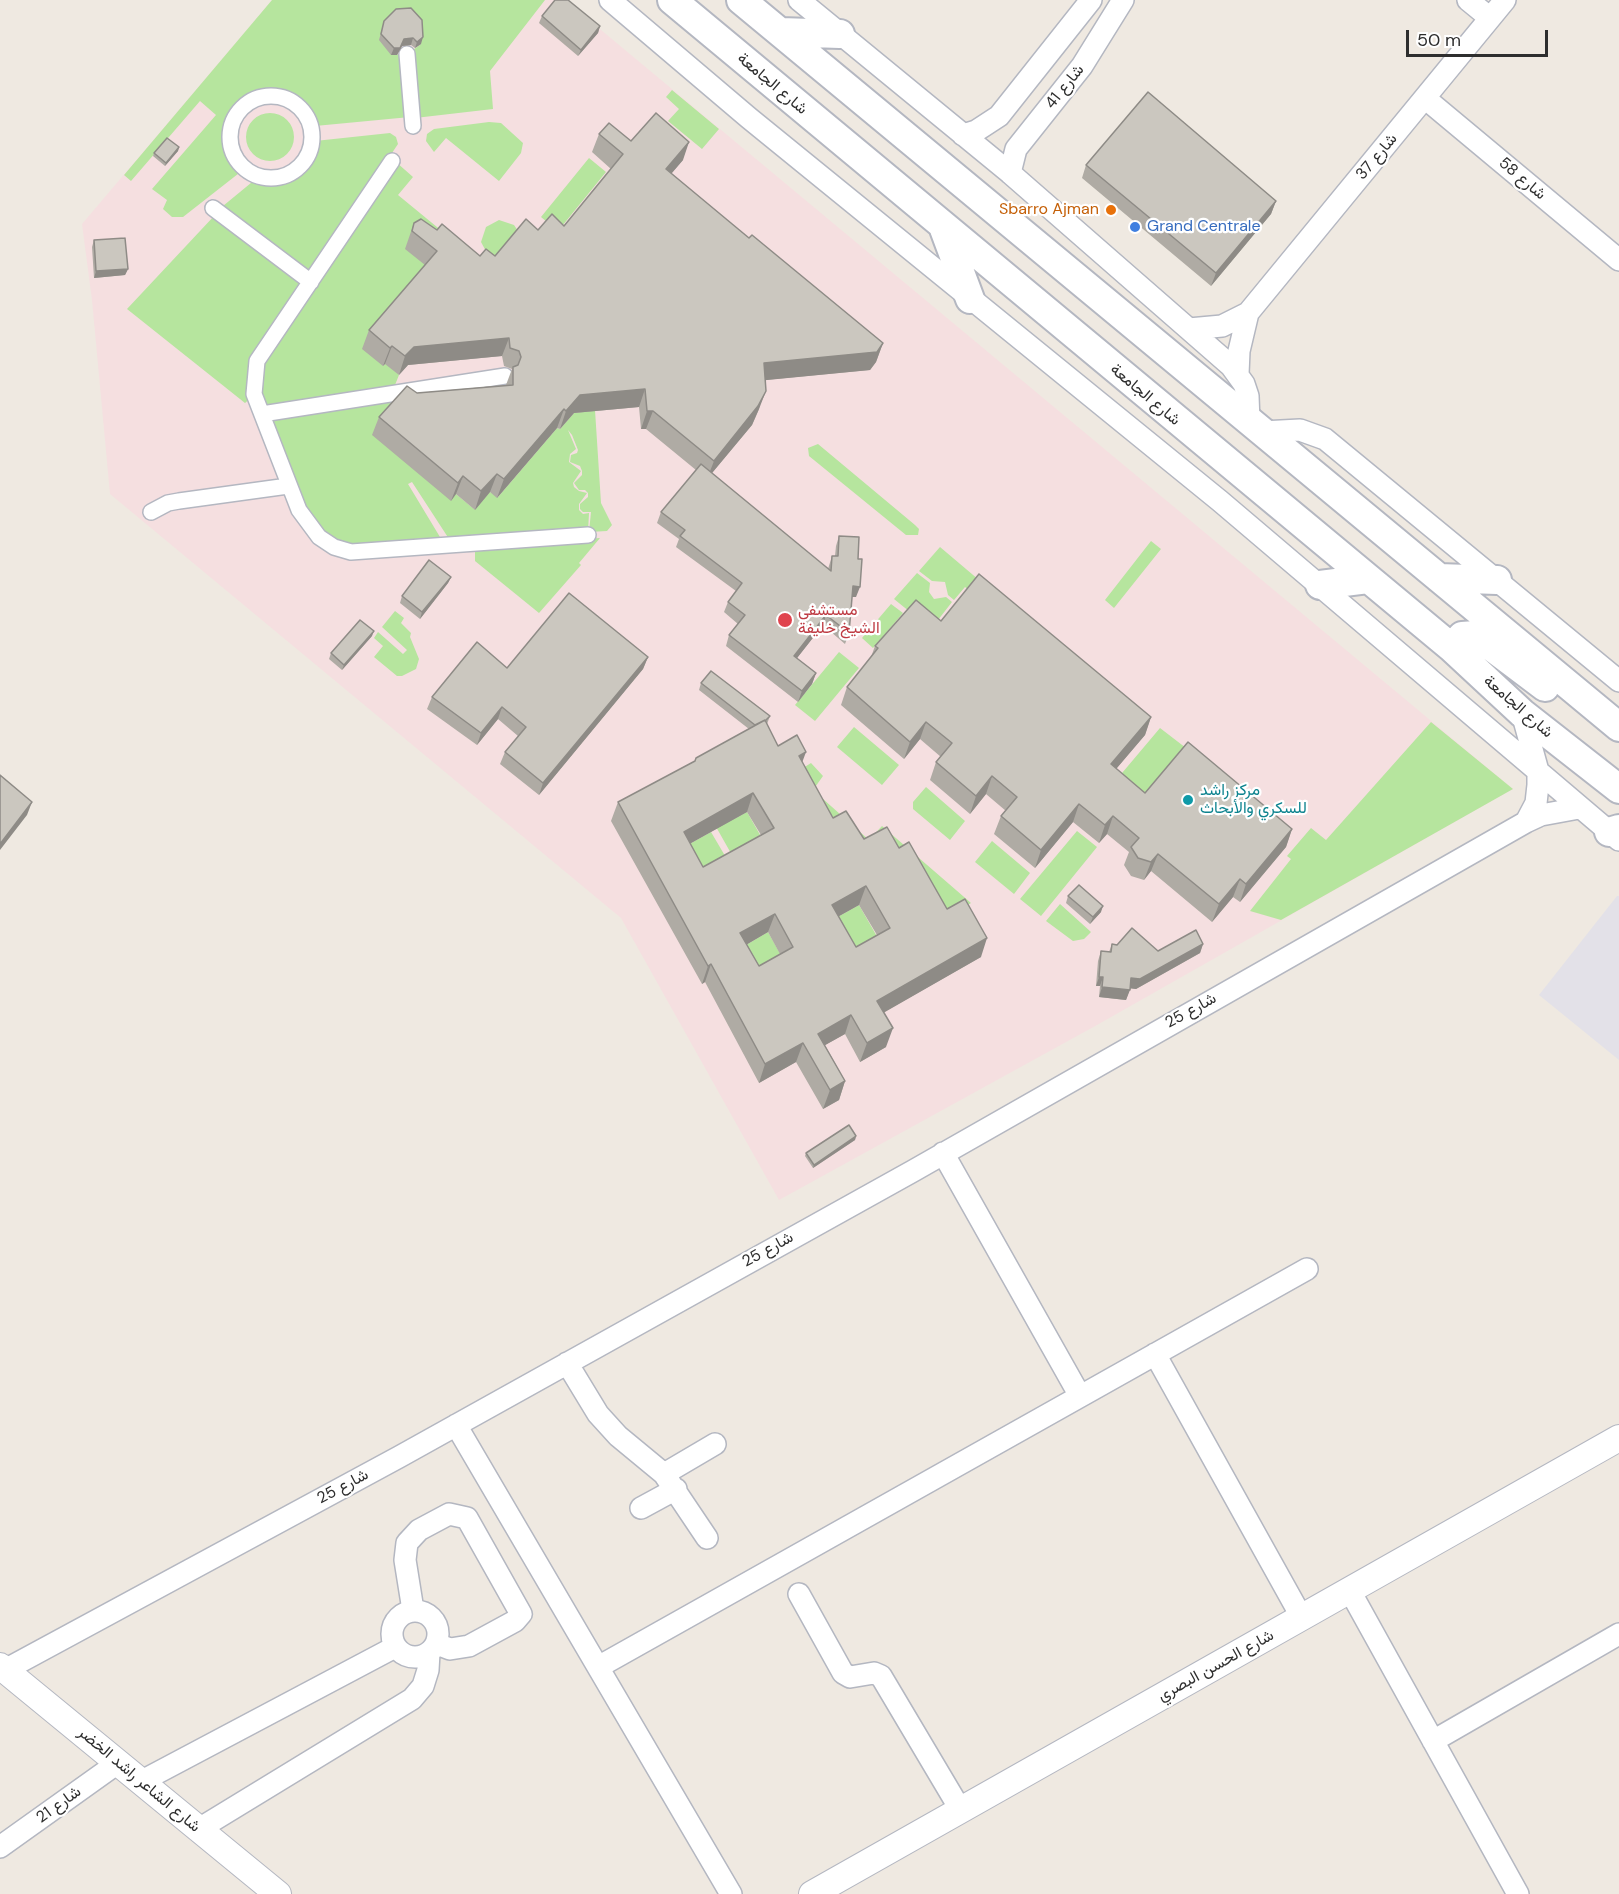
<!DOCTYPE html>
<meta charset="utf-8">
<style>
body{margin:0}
#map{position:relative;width:1619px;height:1894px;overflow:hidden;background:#efe9e1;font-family:"DM Sans",sans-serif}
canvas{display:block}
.scale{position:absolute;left:1406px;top:30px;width:142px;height:27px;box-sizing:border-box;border:3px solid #2e2e2e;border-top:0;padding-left:8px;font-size:18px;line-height:21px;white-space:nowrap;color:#2e2e2e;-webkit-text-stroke:4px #fff;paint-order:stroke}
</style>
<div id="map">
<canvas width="1619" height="1894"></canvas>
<div class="scale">50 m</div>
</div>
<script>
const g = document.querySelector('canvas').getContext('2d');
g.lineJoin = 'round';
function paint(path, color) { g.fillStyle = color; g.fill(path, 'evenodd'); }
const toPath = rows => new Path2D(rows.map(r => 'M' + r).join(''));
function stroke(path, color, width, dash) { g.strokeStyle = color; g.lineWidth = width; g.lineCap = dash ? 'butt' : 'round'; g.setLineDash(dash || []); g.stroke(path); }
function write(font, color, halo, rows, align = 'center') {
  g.font = font + ' "DM Sans",Vazirmatn,sans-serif'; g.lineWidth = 4.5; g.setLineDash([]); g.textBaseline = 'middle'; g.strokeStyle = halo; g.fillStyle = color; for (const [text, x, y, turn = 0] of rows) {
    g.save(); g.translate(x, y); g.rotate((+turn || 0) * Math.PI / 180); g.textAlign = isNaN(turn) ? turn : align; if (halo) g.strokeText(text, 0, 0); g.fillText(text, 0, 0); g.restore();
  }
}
paint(toPath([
 [1617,896,1619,896,1619,1060,1539,995]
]), '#e3e1e8');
paint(toPath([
 [272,0,565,0,1513,789,1097,1025,779,1200,621,918,110,494,92,300,82,224]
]), '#f5dfe0');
paint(toPath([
 [272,0,545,0,490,71,493,109,415,118,410,52,421,44,420,26,391,55,404,54,410,117,315,126,306,110,293,98,276,93,256,96,238,107,226,132,231,157,243,170,183,217,172,217,163,209,167,200,152,189,216,115,200,101,131,181,124,175],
 [672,90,719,129,702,149,668,121,679,109,666,97],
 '246 137a24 24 0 1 1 48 0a24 24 0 1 1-48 0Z',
 [489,122,501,123,523,143,521,153,499,181,446,138,434,152,426,141,427,134,434,129],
 [390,133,396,137,398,144,314,269,305,272,223,206,257,178,282,179,300,169,308,160,315,141],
 [589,158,606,172,558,231,541,217],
 [396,162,413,177,398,195,454,241,430,270,383,366,389,360,399,375,393,390,267,408,256,386,257,372],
 [215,215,298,278,300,287,279,321,252,397,245,403,127,309],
 [499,220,514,225,518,231,502,258,488,255,481,242,486,227],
 [387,398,456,494,474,509,490,492,498,497,557,428,560,429,574,413,595,410,601,503,612,525,607,531,589,532,591,512,583,512,580,509,580,504,588,497,588,493,585,490,579,490,574,483,582,475,582,471,580,466,570,462,571,455,577,453,578,450,572,435,568,430,576,449,570,454,569,462,581,471,573,483,574,487,579,491,587,493,579,504,579,510,583,514,589,513,588,532,451,542,412,482,408,484,443,542,341,547,308,519,272,422,275,418],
 [818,444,915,525,919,529,918,535,906,535,809,456,808,448],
 [600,538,579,563,581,565,539,613,475,561,475,547],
 [1151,541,1161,549,1114,608,1105,600],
 [940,547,979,580,970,591,965,587,954,600,948,595,945,582,932,581,919,571],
 [917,573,930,583,929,592,934,599,946,597,952,602,931,629,894,599],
 [891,604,903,613,873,648,862,638],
 [395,611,404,618,401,623,411,633,410,637,419,659,416,669,402,676,397,676,374,657,383,646,374,638,378,632,403,654,407,650,382,627],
 [839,652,859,668,815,721,795,705],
 [1431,722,1513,789,1281,920,1250,911,1291,859,1287,856,1311,828,1326,840],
 [854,727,899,765,882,785,837,747],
 [1160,728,1186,748,1143,800,1117,779],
 [811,763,823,776,813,790,869,840,882,826,971,903,955,913,857,858,792,775],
 [926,787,965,821,950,840,913,809,913,802],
 [747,812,767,847,737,864,715,825,731,816,734,819],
 [1077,831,1097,847,1041,916,1020,899],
 [711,832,731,866,697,886,677,851],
 [992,841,1030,873,1014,894,975,862],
 [1060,904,1091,932,1084,939,1073,941,1046,921],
 [859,905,883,947,849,965,825,924],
 [768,932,787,966,753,985,734,952]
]), '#b6e59e');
const pedestrian = toPath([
 [407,54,413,126],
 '230 137a41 41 0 1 1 82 0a41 41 0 1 1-82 0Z',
 [392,161,257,361,254,394,299,510,319,537,334,547,351,552,588,535],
 [213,208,311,282],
 [262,414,505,376],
 [151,512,168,503,179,501,288,486]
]);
const minor = toPath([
 [610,0,749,118,1220,501,1619,840],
 [799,0,1010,173,1231,366,1244,384,1248,396,1249,422],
 [1468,0,1490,18],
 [1426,99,1619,260],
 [963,135,976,131,999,116,1091,0],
 [1010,173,1016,149,1082,66,1123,0],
 [1189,329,1222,326,1248,313,1505,0],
 [1238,374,1239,351,1248,313],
 [1262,432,1300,430,1325,439,1619,681],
 [1522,713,1538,771,1538,785,1536,803,1526,822],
 [943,1153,1080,1396],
 [1155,1354,1302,1618],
 [567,1363,598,1414,618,1436,664,1474,707,1538],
 [456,1425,731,1894],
 [664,1474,715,1444],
 [641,1508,676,1489],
 [1350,1591,1518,1894],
 [799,1594,843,1673,850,1677,874,1673,881,1676,960,1809],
 [413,1610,405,1560,407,1543,419,1530,449,1514,467,1518,521,1614,515,1621,469,1646,450,1649,437,1644],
 '392 1634a23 23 0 1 1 46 0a23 23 0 1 1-46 0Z',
 [600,1666,1307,1269],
 [5,1670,399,1457,913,1171,1526,822,1541,815,1579,808],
 [1433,1741,1619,1634],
 [142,1781,395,1647],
 [199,1829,412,1699,423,1686,428,1670,429,1653],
 [0,1847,119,1762]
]);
const tertiary = toPath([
 [0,1666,278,1894],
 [812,1894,1619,1438]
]);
const secondary = toPath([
 [672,0,1452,648,1522,713,1619,789],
 [741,0,1619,727],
 [781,32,840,34],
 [944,229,970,299],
 [1439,578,1497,580],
 [1320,585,1368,579],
 [1452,648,1462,636,1476,635,1545,687],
 [1609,832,1619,829]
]);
stroke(pedestrian, '#b4b7c1', 18);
stroke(minor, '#b4b7c1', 24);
stroke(tertiary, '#b4b7c1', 28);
stroke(secondary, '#b4b7c1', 32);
stroke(pedestrian, '#fff', 15);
stroke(minor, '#fff', 21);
stroke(tertiary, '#fff', 26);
stroke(secondary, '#fff', 28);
paint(toPath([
 [542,16,600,26,598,33,578,56,539,23],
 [384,21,421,44,415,48,411,45,402,46,397,55,391,55,379,40],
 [599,134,631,141,683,160,671,174,749,238,883,343,876,362,870,370,765,380,759,409,752,425,712,473,828,569,832,556,835,556,836,546,839,536,858,559,856,597,852,597,849,633,845,644,823,625,797,658,816,673,812,684,798,702,726,646,729,635,738,624,724,612,728,602,736,591,676,547,679,539,657,523,661,512,696,470,646,429,641,429,639,407,574,413,560,429,557,428,497,498,490,492,475,510,456,494,451,501,372,435,379,417,417,393,506,385,512,369,504,366,502,356,408,365,399,375,385,364,383,366,362,349,369,330,425,265,405,249,414,223,437,230,480,256,495,256,538,230,564,226,611,169,592,152],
 [179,147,178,151,165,166,153,156,154,153],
 [1086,165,1276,201,1271,214,1211,286,1082,178],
 [94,240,128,269,125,275,94,278,92,247],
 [451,577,448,583,420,619,400,603,402,596],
 [941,621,1151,717,1145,735,1116,769,1145,793,1292,829,1286,847,1240,902,1233,897,1212,922,1151,871,1144,880,1131,876,1124,865,1129,852,1107,834,1099,843,1073,822,1035,868,994,834,1001,816,1006,811,986,794,970,814,930,780,936,762,941,757,920,739,904,759,841,705,847,687,871,657,875,646],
 [372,636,342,670,329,659,331,653],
 [648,657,643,669,539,795,500,764,505,752,518,736,498,719,477,745,427,709,432,697,507,668],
 [701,683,770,716,767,724,778,746,802,762,833,818,864,839,899,848,947,909,981,957,884,1012,886,1047,860,1062,845,1034,825,1045,845,1081,839,1100,823,1109,796,1062,759,1083,705,982,702,984,611,821,618,802,695,761,749,729,699,690],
 [747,812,761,835,703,867,690,843],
 [859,905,877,935,856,947,839,916],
 [768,932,780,954,759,966,747,944],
 [1068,896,1101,912,1090,924,1066,903],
 [1112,944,1158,951,1203,944,1200,953,1136,989,1130,988,1126,1000,1099,997,1100,986,1096,986,1098,961,1101,951,1109,952],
 [856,1136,855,1140,813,1168,805,1156,806,1153]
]), '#afaba4');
paint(toPath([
 [600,26,598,33,578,56,581,50],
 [423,37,421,44,415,48,417,42],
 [413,38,411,45,402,46,397,55,391,55,394,48,404,39],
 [689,142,683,160,659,188,666,169],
 [179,147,178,151,165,166,166,163],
 [1276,201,1271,214,1211,286,1216,273],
 [128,269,125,275,94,278,96,271],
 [509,338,502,356,408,365,399,375,405,356,414,347],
 [883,343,876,362,870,370,757,381,764,363],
 [392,346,385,364,383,366,390,348],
 [645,389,639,407,574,413,560,429,566,411,580,395],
 [766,391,759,409,752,425,707,479,714,461],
 [564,409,557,428,497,498,504,479],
 [647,411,653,411,646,429,641,429],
 [497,474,490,492,475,510,481,491],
 [463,476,456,494,451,501,458,483],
 [451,577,448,583,420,619,422,612],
 [853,586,860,587,856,597,849,597],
 [826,615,823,625,790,667,794,656],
 [374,631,372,636,342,670,344,665],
 [648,657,643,669,539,795,543,783],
 [816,673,812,684,798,702,802,691],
 [502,707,498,719,477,745,481,733],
 [1151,717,1145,735,1105,782,1111,764],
 [926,722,920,739,904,759,910,742],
 [806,752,799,771,799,756],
 [992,776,986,794,970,814,976,796],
 [753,793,747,812,677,851,684,832],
 [32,802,27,815,0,850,0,844],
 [1079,804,1073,822,1035,868,1041,850],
 [1113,816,1107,834,1099,843,1105,825],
 [1292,829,1286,847,1240,902,1246,884],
 [1158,854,1151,871,1144,880,1151,862],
 [1240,879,1233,897,1212,922,1219,904],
 [866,886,859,905,825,924,832,905],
 [1103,906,1101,912,1090,924,1093,917],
 [775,914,768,932,734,952,740,933],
 [987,938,981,957,871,1020,877,1001],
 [1203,944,1200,953,1136,989,1127,988,1131,978],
 [711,964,705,982,702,984,708,966],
 [1099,977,1103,977,1100,986,1096,986],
 [1102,987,1130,990,1126,1000,1099,997],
 [851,1015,845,1034,811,1053,818,1034],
 [893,1028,886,1047,860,1062,867,1043],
 [803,1043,796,1062,759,1083,765,1064],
 [845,1081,839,1100,823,1109,830,1090],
 [856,1136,855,1140,813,1168,814,1165]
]), '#8e8b86');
const building = toPath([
 [555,0,568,0,600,26,581,50,542,16,555,0],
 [411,8,422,20,423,37,417,42,413,38,404,39,400,48,394,48,381,34,384,21,396,9,411,8],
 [1148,92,1276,201,1216,273,1086,165,1148,92],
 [656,113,689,142,666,169,749,238,752,235,883,343,877,352,764,363,766,391,758,406,714,461,653,411,647,411,645,389,580,395,566,411,564,409,504,479,497,474,481,491,463,476,458,483,379,417,407,386,417,393,513,385,513,367,518,365,521,357,519,351,510,348,509,338,414,347,405,356,392,346,390,348,369,330,437,251,412,231,414,223,421,219,437,230,442,224,480,256,486,249,495,256,526,219,538,230,552,214,564,226,623,154,599,134,609,123,631,141,656,113],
 [167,138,179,147,166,163,154,153,167,138],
 [125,238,128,269,96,271,94,240,125,238],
 [701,464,831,571,832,556,838,556,839,536,859,537,858,559,862,559,860,587,853,586,849,633,826,615,794,656,816,673,802,691,729,635,745,615,728,602,742,583,680,536,685,530,661,512,701,464],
 [429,560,451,577,422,612,402,596,429,560],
 [979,574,1151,717,1111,764,1145,793,1188,742,1292,829,1246,884,1240,879,1219,904,1158,854,1151,862,1138,858,1131,847,1139,838,1113,816,1105,825,1079,804,1041,850,1001,816,1017,797,992,776,976,796,936,762,952,743,926,722,910,742,847,687,878,648,875,646,916,600,941,621,979,574],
 [569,593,648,657,543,783,505,752,526,727,502,707,481,733,432,697,477,642,507,668,569,593],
 [360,620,374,631,344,665,331,653,360,620],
 [711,671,770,716,765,721,765,720,755,725,701,683,711,671],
 [765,720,778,746,797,735,806,752,799,756,833,818,846,811,864,839,887,827,899,848,909,842,947,909,965,899,987,938,877,1001,893,1028,867,1043,851,1015,818,1034,845,1081,830,1090,803,1043,765,1064,711,964,708,966,618,802,695,761,696,758,765,720],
 [753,793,774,828,703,867,684,832,753,793],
 [866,886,890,928,856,947,832,905,866,886],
 [775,914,793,947,759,966,740,933,775,914],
 [0,775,32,802,0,844,0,775],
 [1079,885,1103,906,1093,917,1068,896,1079,885],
 [1132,928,1158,951,1196,930,1203,944,1140,979,1131,978,1130,990,1102,987,1103,977,1099,977,1101,951,1111,952,1112,944,1117,945,1132,928],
 [849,1125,856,1136,814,1165,806,1153,849,1125]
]);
paint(building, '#cbc7bf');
stroke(building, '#8e8b86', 1.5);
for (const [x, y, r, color] of [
 [1111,210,6,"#e8710a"],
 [1135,227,6,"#3f7fe0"],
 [785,620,8,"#e0444e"],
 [1188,800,6,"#0f9aa8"]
]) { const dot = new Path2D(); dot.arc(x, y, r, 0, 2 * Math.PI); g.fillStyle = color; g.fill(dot); stroke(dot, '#fff', 2); }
write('16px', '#2e2e2e', '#fff', [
 ["شارع الجامعة",772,84,40],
 ["شارع 41",1065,87,-51],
 ["شارع 37",1377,157,-50],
 ["شارع 58",1522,179,40],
 ["شارع الجامعة",1145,395,40],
 ["شارع الجامعة",1518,707,41],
 ["شارع 25",1191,1011,-29],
 ["شارع 25",768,1250,-29],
 ["شارع 25",343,1487,-28],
 ["شارع الحسن البصري",1216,1666,-29],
 ["شارع الشاعر راشد الخضر",139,1780,40],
 ["شارع 21",59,1805,-36]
]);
write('16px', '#c56008', '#fff', [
 ["Sbarro Ajman",1099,210]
], 'right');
write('16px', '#366cbe', '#fff', [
 ["Grand Centrale",1147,227]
], 'left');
write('16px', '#be3a42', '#fff', [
 ["مستشفى",798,611],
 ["الشيخ خليفة",798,629]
], 'left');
write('16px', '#0d838f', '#fff', [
 ["مركز راشد",1200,791],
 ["للسكري والأبحاث",1200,809]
], 'left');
</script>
